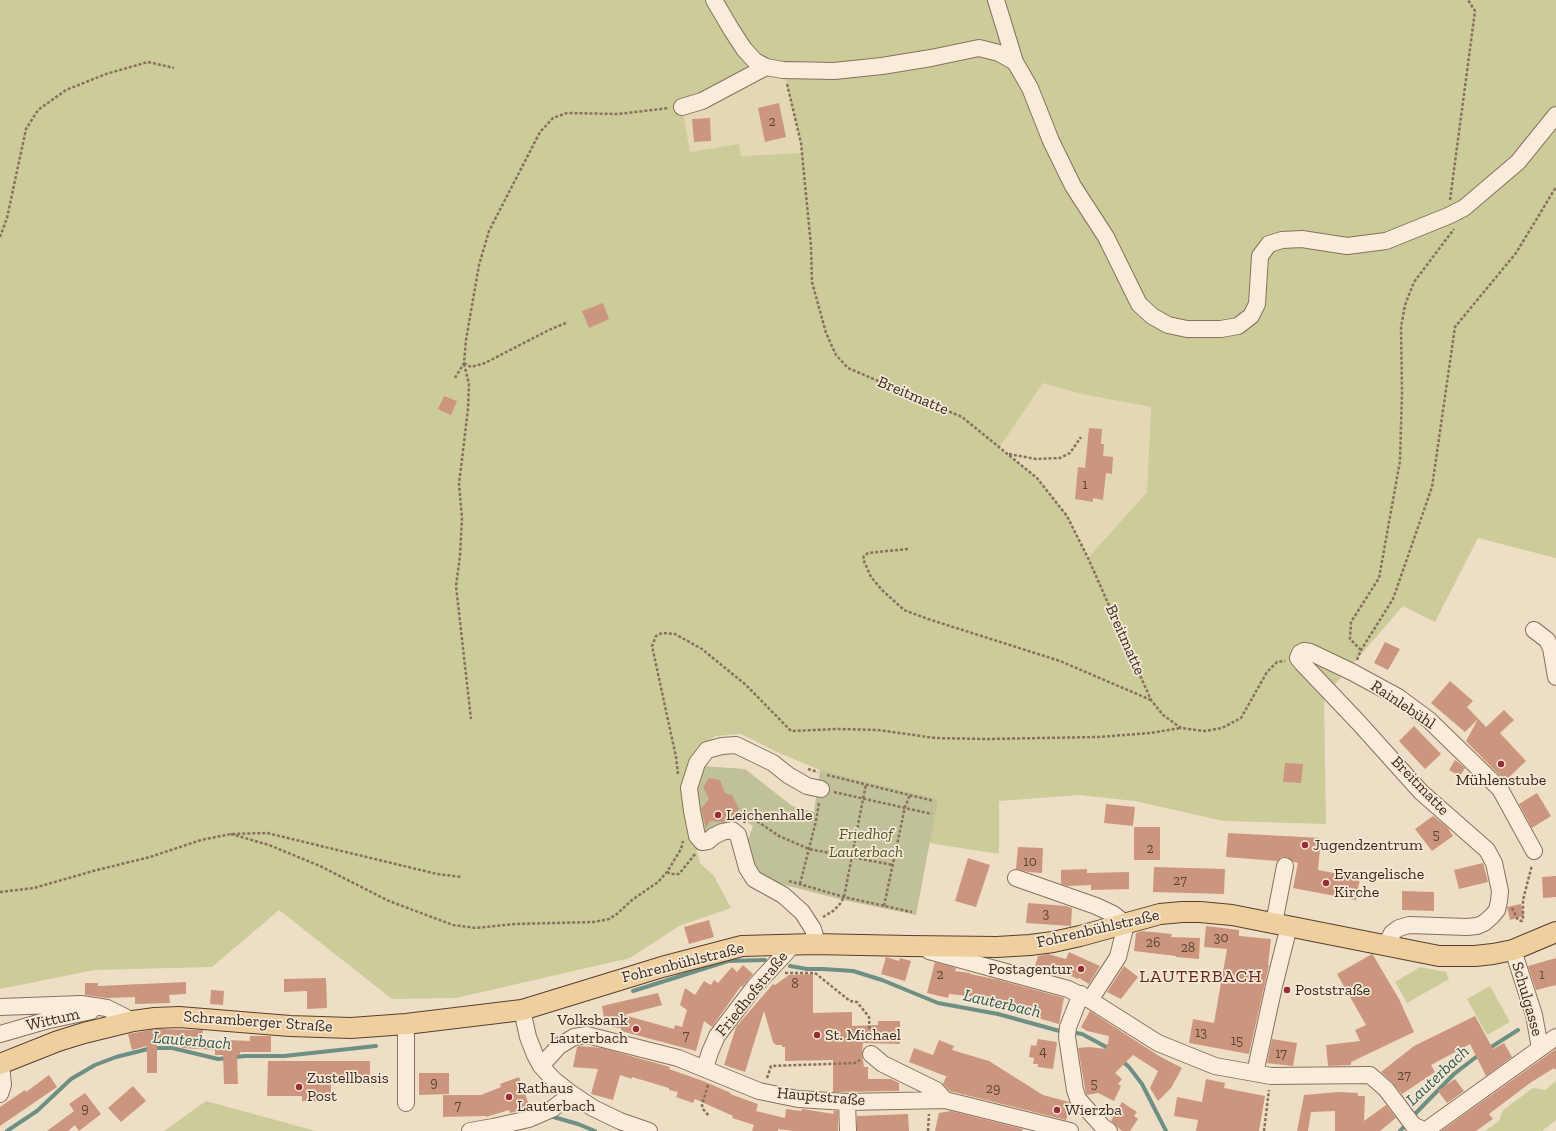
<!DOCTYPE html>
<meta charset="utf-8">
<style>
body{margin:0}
canvas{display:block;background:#eedec6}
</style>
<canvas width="1556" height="1131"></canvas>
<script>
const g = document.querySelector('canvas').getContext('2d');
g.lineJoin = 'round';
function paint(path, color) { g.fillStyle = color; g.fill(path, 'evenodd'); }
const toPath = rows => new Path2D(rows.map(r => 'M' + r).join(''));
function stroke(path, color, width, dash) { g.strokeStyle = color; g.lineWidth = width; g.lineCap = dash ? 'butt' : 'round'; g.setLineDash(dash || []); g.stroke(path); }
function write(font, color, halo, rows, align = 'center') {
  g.font = font + ' "Zilla Slab",serif'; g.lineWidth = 3.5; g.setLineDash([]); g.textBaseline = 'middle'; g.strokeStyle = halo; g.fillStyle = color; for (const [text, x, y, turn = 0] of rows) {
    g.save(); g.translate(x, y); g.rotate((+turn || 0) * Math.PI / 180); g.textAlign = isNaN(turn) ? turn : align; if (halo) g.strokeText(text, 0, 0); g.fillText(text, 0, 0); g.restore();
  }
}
paint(toPath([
 [783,70,801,143,801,153,740,156,739,144,690,152,682,107,734,85],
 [1043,383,1082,394,1151,407,1147,492,1088,558,1067,516,999,448]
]), '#e3d7b4');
paint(toPath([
 [0,0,1556,0,1556,558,1478,538,1435,622,1403,606,1324,697,1326,824,1223,821,1135,801,1079,795,999,801,999,854,929,843,937,799,820,770,779,753,741,734,716,736,697,747,688,763,684,789,690,824,700,863,714,876,731,908,679,926,630,958,456,998,392,999,279,910,212,967,94,970,0,989],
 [766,67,783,70,801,143,801,153,741,156,739,144,690,152,682,107],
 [1043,383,1082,394,1151,407,1147,492,1088,558,1067,516,1037,478,999,448],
 [1420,967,1446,972,1449,979,1407,1003,1395,982],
 [1490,986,1510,1022,1487,1035,1467,999],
 [1556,1081,1556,1120,1542,1131,1485,1131,1499,1121,1503,1110,1533,1088,1545,1090],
 [206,1101,316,1131,164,1131]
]), '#cbcc9a');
paint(toPath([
 [702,766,745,769,792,806,814,812,820,770,938,799,916,915,843,900,781,884,757,874,751,855,748,840,753,826,740,817,702,835,694,792]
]), '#c0c199');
stroke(toPath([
 [790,966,807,969,823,969,853,971,882,980,938,1003,998,1014,1056,1030,1064,1032],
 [633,991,728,961,765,960],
 [1071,1032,1082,1034,1110,1049],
 [1488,1049,1518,1030],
 [1121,1060,1129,1067,1142,1084,1166,1131],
 [550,1116,578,1124,595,1131],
 [1412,1117,1454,1074,1480,1054],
 [7,1131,37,1111,71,1079,95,1065,116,1057,152,1048,172,1048,218,1059,245,1056,284,1056,376,1046],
 [1400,1131,1407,1124]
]), '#6e9084', 4);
paint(toPath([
 [779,103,786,137,765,142,758,108],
 [710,118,711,141,694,142,692,119],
 [603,303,609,319,589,328,582,311],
 [444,396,457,401,451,415,438,409],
 [1089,428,1102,429,1101,444,1104,444,1103,456,1113,457,1112,474,1106,473,1103,500,1093,498,1093,502,1075,499,1078,467,1085,468],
 [1385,642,1400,649,1388,670,1374,663],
 [1450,681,1473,701,1467,707,1486,727,1504,710,1514,720,1500,733,1526,761,1505,781,1466,741,1478,719,1465,732,1431,703],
 [1414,726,1441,754,1425,769,1399,741],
 [1455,760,1465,768,1460,776,1449,770],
 [1285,763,1303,764,1301,783,1283,782],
 [709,778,720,780,725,793,732,795,739,809,730,821,721,822,710,821,706,828,701,809,709,799,703,787],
 [1537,793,1551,816,1532,828,1519,804],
 [1106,804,1135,807,1133,826,1104,823],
 [1433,816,1447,827,1453,836,1432,851,1415,829],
 [1134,827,1160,827,1160,860,1134,860],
 [1228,833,1321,838,1318,870,1360,878,1356,900,1293,888,1298,863,1294,862,1287,857,1282,857,1277,861,1226,857],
 [1018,847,1043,848,1042,873,1028,872,1016,869],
 [968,858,990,865,976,907,955,901],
 [1483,863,1488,882,1459,889,1454,870],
 [1154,867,1225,869,1224,894,1153,892],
 [1087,869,1087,873,1129,872,1129,889,1091,890,1091,885,1067,886,1061,884,1061,870],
 [1556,876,1556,897,1543,898,1542,877],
 [1402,891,1434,892,1434,911,1402,910],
 [1028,903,1066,906,1072,908,1071,926,1026,923],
 [1521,904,1524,916,1510,920,1507,907],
 [709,920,714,937,689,944,684,927],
 [1206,926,1239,930,1239,936,1271,939,1268,965,1269,965,1249,1054,1189,1043,1193,1019,1214,1023,1227,949,1204,947],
 [1141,931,1172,934,1171,937,1200,938,1199,959,1176,957,1176,956,1134,951,1136,933],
 [1069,952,1100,966,1089,984,1079,978,1078,979,1055,969,1054,971,1035,966,1038,956,1048,954,1066,959],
 [1372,954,1373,955,1399,999,1414,1032,1351,1062,1351,1065,1328,1066,1326,1045,1360,1041,1355,1030,1366,1025,1337,974],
 [886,957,899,961,900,958,911,961,905,981,881,974],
 [1556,958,1556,985,1536,990,1528,966],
 [935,962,956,968,955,971,970,973,970,974,999,980,1064,998,1059,1024,1031,1016,1031,1014,977,1000,978,997,949,994,948,998,927,993],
 [743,965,753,974,742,987,741,986,712,1027,704,1021,696,1051,621,1031,621,1028,613,1027,611,1026,607,1017,604,1018,602,1006,658,993,662,1005,624,1015,674,1029,675,1025,682,1027,687,1010,680,1005,685,988,695,995,704,981,711,985,714,980,718,983,732,967,737,972],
 [1124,966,1138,977,1121,999,1107,992],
 [813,974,813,1013,852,1012,852,1026,878,1025,878,1021,900,1021,900,1044,863,1043,862,1053,864,1067,868,1067,868,1079,891,1079,899,1083,899,1091,833,1092,833,1060,785,1061,785,1047,782,1047,782,1045,776,1045,773,1042,764,1011,745,1072,724,1065,736,1027,773,984,775,985,789,975],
 [326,978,327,1008,307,1009,307,991,284,992,284,979],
 [186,982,186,994,169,995,170,1003,135,1004,135,997,107,998,85,995,85,983,98,983,98,986],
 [211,990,224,991,223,1005,210,1004],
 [1090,1011,1159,1056,1182,1068,1171,1088,1158,1101,1150,1088,1158,1071,1133,1055,1115,1073,1122,1079,1118,1084,1121,1086,1114,1101,1098,1093,1087,1095,1086,1094,1078,1048,1089,1047,1106,1049,1107,1044,1109,1043,1108,1043,1109,1036,1087,1031,1081,1027],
 [1475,1016,1493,1049,1504,1043,1512,1057,1486,1076,1470,1044,1431,1065,1435,1072,1402,1094,1392,1082,1381,1072,1414,1046],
 [156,1029,203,1030,202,1039,250,1041,250,1036,271,1036,271,1052,240,1052,240,1055,237,1055,238,1084,224,1084,223,1055,215,1055,215,1050,183,1048,170,1042,157,1044,157,1073,147,1073,147,1046,132,1050,128,1034],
 [1038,1039,1057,1042,1053,1069,1038,1067,1038,1064,1033,1064,1034,1058,1029,1057,1031,1045,1036,1046],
 [1272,1039,1297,1043,1293,1066,1267,1063],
 [939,1040,954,1046,952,1050,989,1061,1043,1095,1069,1102,1071,1105,1066,1120,950,1091,943,1084,946,1077,948,1077,909,1062,914,1048,933,1055],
 [579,1046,602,1048,670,1067,669,1069,703,1081,731,1093,730,1094,758,1104,756,1111,785,1118,786,1109,801,1111,802,1109,834,1114,833,1111,838,1111,838,1131,793,1131,778,1129,778,1131,752,1131,754,1125,732,1118,733,1116,695,1099,693,1103,676,1097,678,1092,669,1090,669,1088,632,1077,632,1079,620,1075,613,1100,591,1094,598,1069,573,1067,577,1047],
 [1556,1049,1556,1070,1554,1068,1530,1083,1489,1114,1493,1119,1476,1131,1441,1131],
 [268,1061,370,1061,370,1078,331,1078,331,1102,302,1101,302,1096,267,1096],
 [419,1073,449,1073,449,1094,419,1095],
 [49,1075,57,1087,0,1126,0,1107,25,1090,26,1092],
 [519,1077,530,1108,510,1113,509,1110,486,1117,486,1116,443,1117,443,1095,481,1095,501,1087,500,1084],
 [1206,1079,1225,1083,1224,1088,1265,1096,1259,1131,1196,1131,1198,1120,1174,1116,1177,1097,1202,1102],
 [1455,1079,1464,1091,1447,1103,1438,1091],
 [133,1086,146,1101,121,1122,108,1108],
 [1338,1092,1358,1093,1358,1096,1365,1096,1364,1121,1386,1105,1396,1118,1380,1131,1335,1131,1335,1111,1311,1112,1308,1131,1297,1131,1304,1095],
 [85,1093,101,1114,79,1131,75,1125,68,1131,47,1131,74,1111,69,1104],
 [1122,1102,1137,1112,1134,1116,1138,1119,1130,1131,1122,1131,1111,1121],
 [951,1111,1023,1129,1022,1131,935,1131,939,1113],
 [908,1114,909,1131,857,1131,857,1116]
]), '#cb967d');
const minor = toPath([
 [714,0,731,29,744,49,755,61,766,67,783,70,834,71,882,66,931,58,979,48,999,53,1015,62,1030,88,1051,141,1073,186,1106,237,1139,304,1152,316,1168,325,1187,329,1221,329,1238,326,1251,316,1257,304,1260,256,1269,244,1282,240,1302,239,1347,246,1386,241,1448,216,1464,208,1518,162,1556,115],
 [996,0,1015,62],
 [682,107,702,101,766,67],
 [1534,630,1547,640,1551,648,1556,677],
 [1016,878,1096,906,1113,914,1126,924,1118,957,1090,1000],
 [1274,923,1285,866],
 [814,944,815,936,813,929,802,912,783,895,754,879,747,868,738,835,732,830,722,832,714,836,708,841,702,842,697,836,692,811,689,788,697,763,707,750,722,746,736,745,773,763,788,775,807,786,821,789],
 [1385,946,1392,933,1399,928,1409,925,1467,927,1477,926,1484,923,1492,916,1497,910,1499,901,1500,891,1494,863,1487,850,1421,792,1359,723,1302,663,1298,658,1300,653,1304,651,1310,652,1352,672,1398,697,1429,720,1500,789,1534,851],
 [1513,950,1534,1015,1540,1048],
 [929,951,1068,989,1090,1000,1158,1043,1215,1066,1271,1076,1370,1075,1386,1089,1413,1125,1425,1131],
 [1081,994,1068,1027,1067,1037,1075,1090,1078,1099,1086,1108,1103,1127,1109,1131],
 [0,1007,81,1004,107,1008,133,1021],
 [522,1010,528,1037,535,1055,541,1066,554,1080,572,1094,593,1108,620,1121,649,1131],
 [0,1034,45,1021,91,1011],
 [871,1054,883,1064,936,1090,945,1100],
 [541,1066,559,1046,574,1037,587,1035,678,1058,759,1091,798,1099,847,1102,945,1100,1070,1131],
 [705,1068,710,1052,717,1036,755,986,793,945],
 [1255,1073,1274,986,1289,926],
 [0,1094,3,1085,1,1064],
 [847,1102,848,1131],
 [406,1103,406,1024],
 [470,1131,493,1127,529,1119,552,1109,572,1094],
 [1425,1131,1556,1037]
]);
const major = toPath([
 [0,1064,58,1041,84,1033,133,1021,155,1018,179,1017,290,1026,351,1028,406,1024,522,1010,662,967,742,946,814,944,909,946,997,947,1030,945,1053,942,1080,936,1160,914,1182,912,1200,912,1232,915,1439,956,1475,956,1493,954,1513,950,1556,932]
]);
stroke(minor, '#89705c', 18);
stroke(major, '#573e30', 22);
stroke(toPath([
 [787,84,801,143,811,246,812,282,826,333,836,355,848,368,962,417,1037,478,1067,516,1088,558,1151,700,1163,715,1181,728,1205,731,1222,728,1241,718,1267,672,1277,662,1285,661],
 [1450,200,1475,11,1468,0],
 [0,237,7,218,26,129,38,110,66,90,106,74,148,62,174,68],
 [464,363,471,367,485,363,549,330,568,322],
 [464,364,469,384,468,409,459,484,462,518,460,556,456,586,471,719],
 [455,378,464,363,466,340,479,265,489,231,540,132,553,118,567,113,618,114,669,108],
 [1009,454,1036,459,1060,458,1070,453,1081,437],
 [908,549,868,553,864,556,863,559,871,577,882,590,904,610,928,619,1060,661,1151,700],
 [1361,650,1350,639,1351,622,1379,578,1400,461,1402,392,1401,327,1405,305,1414,282,1454,229],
 [1357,660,1361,650,1393,599,1432,487,1455,327,1516,253,1556,187],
 [808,769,818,772],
 [678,774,676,757,652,646,656,636,662,633,675,634,702,649,746,685,791,731,838,729,878,730,935,738,986,739,1099,737,1150,733,1181,728],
 [827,775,934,801],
 [834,792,932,814],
 [744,823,748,815,779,836,809,849,893,865],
 [231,834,269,845,320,866,389,901,453,925,476,928,515,924,594,922,609,919,617,914,632,900,658,882,667,872,681,849,683,841],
 [667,872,671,874,679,874,696,853],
 [789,881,844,897,912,912],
 [800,884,816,821,819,803],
 [0,892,34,888,93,871,150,857,201,840,231,834,267,833,437,874,462,877],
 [884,906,905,807,910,795],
 [1512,908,1518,920,1522,921,1523,919,1523,900,1532,865],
 [823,917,833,911,840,904,844,897,866,784],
 [785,973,815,973,850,1001,857,1002,869,1017,870,1041],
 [767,1078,771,1066,855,1063,860,1060],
 [708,1085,702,1105,703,1109,709,1116],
 [928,1131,929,1114],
 [1264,1131,1269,1090]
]), '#89705c', 2.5, [3, 2]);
stroke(minor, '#f9ecda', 16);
stroke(major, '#f0cf9f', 20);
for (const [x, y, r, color] of [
 [1501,764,4,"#982d38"],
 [718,815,4,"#982d38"],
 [1305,845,4,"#982d38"],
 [1326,883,4,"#982d38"],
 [1081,969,4,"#982d38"],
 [1287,990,4,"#982d38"],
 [636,1029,4,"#982d38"],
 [817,1035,4,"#982d38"],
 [299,1087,4,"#982d38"],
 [509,1097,4,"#982d38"],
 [1057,1110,4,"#982d38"]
]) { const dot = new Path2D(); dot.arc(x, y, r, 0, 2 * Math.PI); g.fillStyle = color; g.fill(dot); stroke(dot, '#f5e9d6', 1.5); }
write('14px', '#5e4537', null, [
 ["2",772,122],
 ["1",1085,485],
 ["5",1436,835],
 ["2",1150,849],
 ["10",1030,862],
 ["27",1180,881],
 ["3",1046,914],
 ["30",1221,938],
 ["26",1153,943],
 ["28",1188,948],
 ["2",940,975],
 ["1",1542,975],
 ["8",795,984],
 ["13",1201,1033],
 ["7",686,1036],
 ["15",1237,1041],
 ["4",1043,1052],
 ["17",1281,1054],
 ["27",1404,1076],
 ["9",434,1083],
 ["5",1094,1084],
 ["29",993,1089],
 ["7",458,1106],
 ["9",85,1109]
]);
write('16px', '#3a2a20', '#f5e9d6', [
 ["Breitmatte",913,396,23],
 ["Breitmatte",1125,640,66],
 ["Rainlebühl",1403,705,34],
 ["Breitmatte",1420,786,46],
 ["Fohrenbühlstraße",1098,929,-13],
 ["Fohrenbühlstraße",683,963,-14],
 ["Friedhofstraße",752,994,-51],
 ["Schulgasse",1527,999,74],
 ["Wittum",53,1020,-13],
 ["Schramberger Straße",258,1022,4],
 ["Hauptstraße",821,1097,5]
]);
write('16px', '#3a2a20', '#f5e9d6', [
 ["Mühlenstube",1501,780,"center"],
 ["Leichenhalle",726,815],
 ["Jugendzentrum",1313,845],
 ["Evangelische",1334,874],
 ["Kirche",1334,892],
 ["Postagentur",1073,969,"right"],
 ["Poststraße",1295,990],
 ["Volksbank",628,1020,"right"],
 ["Lauterbach",628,1038,"right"],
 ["St. Michael",825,1035],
 ["Zustellbasis",307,1078],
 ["Post",307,1096],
 ["Rathaus",517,1088],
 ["Lauterbach",517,1106],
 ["Wierzba",1065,1110]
], 'left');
write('italic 16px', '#4e5626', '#f5e9d6', [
 ["Friedhof",866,834],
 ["Lauterbach",866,852]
]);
write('italic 17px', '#2f5952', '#f5e9d6', [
 ["Lauterbach",1002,1004,13],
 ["Lauterbach",192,1041,5],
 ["Lauterbach",1438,1076,-43]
]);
g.letterSpacing = '1px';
write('18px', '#66271f', '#f5e9d6', [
 ["LAUTERBACH",1201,977]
]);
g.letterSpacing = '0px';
</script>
